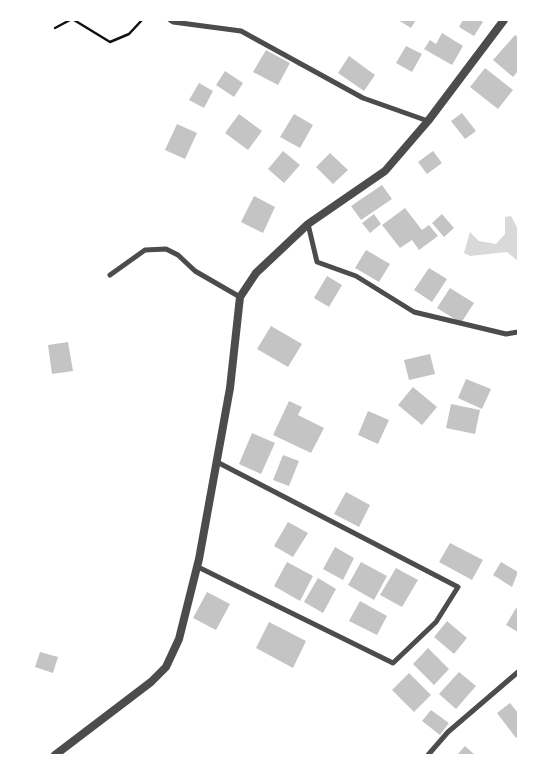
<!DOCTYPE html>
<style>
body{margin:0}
#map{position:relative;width:538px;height:775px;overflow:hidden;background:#fff;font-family:"DejaVu Sans",sans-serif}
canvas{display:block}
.frame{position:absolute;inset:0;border:21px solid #fff;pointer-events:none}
</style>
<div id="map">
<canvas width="538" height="775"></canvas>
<div class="frame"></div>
</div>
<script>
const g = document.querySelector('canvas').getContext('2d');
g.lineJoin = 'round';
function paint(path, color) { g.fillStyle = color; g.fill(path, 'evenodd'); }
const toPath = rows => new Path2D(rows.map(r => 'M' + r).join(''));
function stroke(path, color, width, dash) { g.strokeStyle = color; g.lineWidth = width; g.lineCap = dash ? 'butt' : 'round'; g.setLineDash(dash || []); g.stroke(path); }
paint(toPath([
 [511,216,518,229,518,261,507,252,470,256,464,253,470,232,479,241,496,244,505,234,505,217]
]), '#d9d9d9');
paint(toPath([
 [398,20,416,20,411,28],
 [463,20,480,20,483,22,474,36,459,27],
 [442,33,463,46,452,65,424,49,430,40,436,44],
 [515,35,518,37,518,71,513,77,493,60],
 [406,46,422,54,412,72,396,63],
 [266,50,290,63,278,85,253,72],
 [349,56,375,75,364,91,338,73],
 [485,68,513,90,498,109,470,87],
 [225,71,243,83,234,97,216,85],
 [199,83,213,91,204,108,189,100],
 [462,113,476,131,465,139,451,121],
 [239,114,262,131,248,150,225,133],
 [294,114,313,125,300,148,280,137],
 [177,124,197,133,185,159,165,150],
 [283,151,300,165,284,183,268,169],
 [433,151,442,163,427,174,418,162],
 [330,153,348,170,333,184,316,167],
 [382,185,392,199,361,220,351,206],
 [254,196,275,207,263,233,241,222],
 [405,208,422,230,429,225,438,236,419,250,412,240,400,248,382,225],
 [374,214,381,224,370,233,362,223],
 [442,214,454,228,444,237,432,223],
 [366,250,390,264,379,282,355,268],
 [429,268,447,279,432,302,414,290],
 [327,276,342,285,329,307,314,298],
 [450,288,474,303,461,323,437,308],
 [271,326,302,344,288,367,257,349],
 [68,342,73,371,52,374,48,345],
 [430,354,435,374,409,380,404,360],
 [466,379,491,389,482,409,458,398],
 [413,387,437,407,422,425,398,405],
 [289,401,302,407,298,415,324,428,311,453,273,435],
 [451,404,480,410,475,434,446,428],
 [368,411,389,420,378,444,358,435],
 [252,433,275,443,261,474,239,464],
 [283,455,299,461,289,486,273,480],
 [346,492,370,505,359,527,334,514],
 [288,522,308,533,293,557,274,546],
 [450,543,483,560,472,580,439,562],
 [335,547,354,558,343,580,323,569],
 [287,562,313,576,300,601,274,586],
 [361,562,387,576,374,600,348,585],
 [501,562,518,572,512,587,493,575],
 [396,568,418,580,402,607,380,595],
 [318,578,336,589,323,613,304,602],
 [207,592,230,604,216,630,193,618],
 [360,601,387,616,377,635,349,621],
 [516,608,518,609,518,632,506,625],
 [447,621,467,638,454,654,434,637],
 [269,622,306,641,293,668,256,648],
 [428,648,449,669,434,685,413,664],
 [40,652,58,657,53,673,35,667],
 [459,672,476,686,456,709,439,694],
 [409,673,431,695,414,712,392,690],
 [510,703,518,713,518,736,516,738,497,713],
 [431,710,449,723,440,735,422,721],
 [465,746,475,755,457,755]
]), '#c4c4c4');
stroke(toPath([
 [74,20,110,42,129,34,142,20],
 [55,28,70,20]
]), '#111', 2.5);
stroke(toPath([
 [170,20,173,22,241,31,363,98,428,121],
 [308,224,317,262,356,276,414,312,506,334,518,332],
 [110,275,145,250,166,249,178,255,195,271,240,297],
 [198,567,393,663,436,622,458,587,217,462],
 [428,755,448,732,518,672]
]), '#4c4c4c', 5);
stroke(toPath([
 [55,755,151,682,166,667,179,639,199,559,230,388,240,297,256,273,308,224,385,171,428,121,504,20]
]), '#4c4c4c', 8);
</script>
